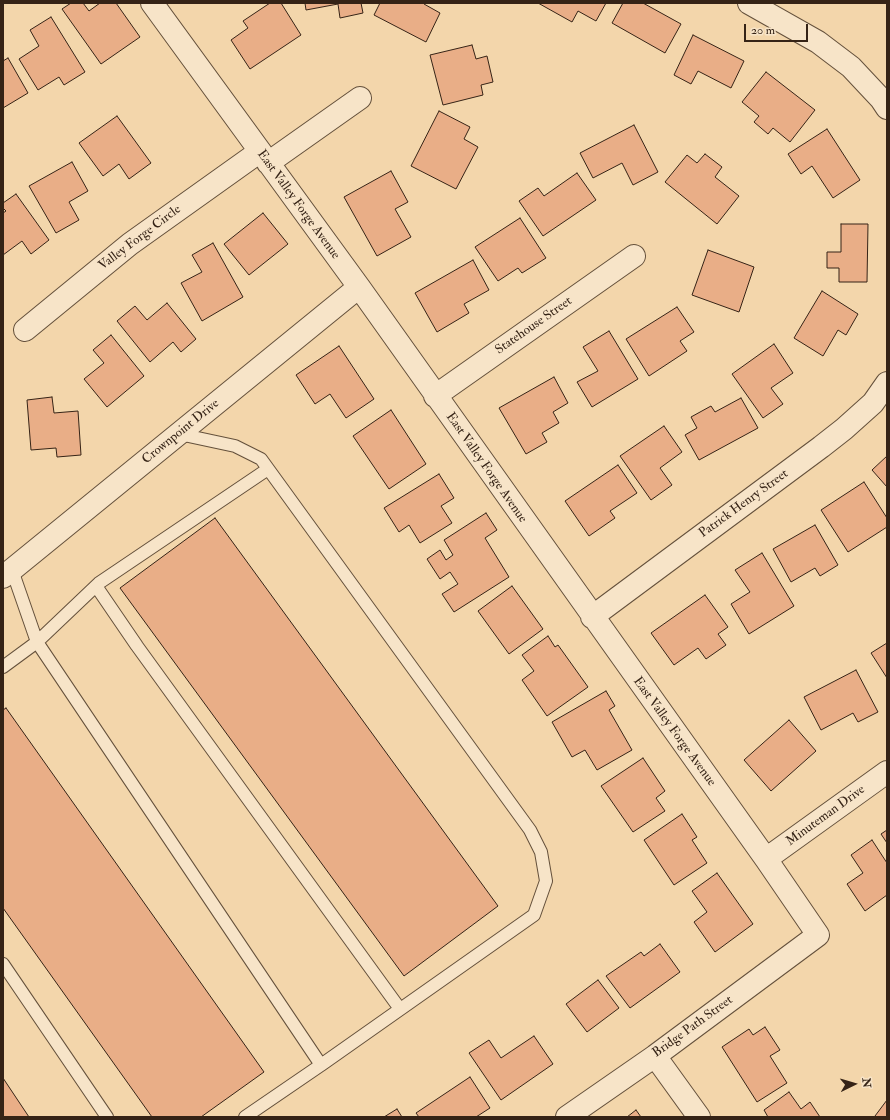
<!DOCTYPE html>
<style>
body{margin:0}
#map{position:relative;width:890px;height:1120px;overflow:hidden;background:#f3d6ab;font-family:"IM FELL Double Pica",serif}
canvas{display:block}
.frame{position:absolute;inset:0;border:4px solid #352316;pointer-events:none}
.north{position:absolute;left:834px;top:1064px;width:40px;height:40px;-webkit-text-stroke:3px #f7e4c8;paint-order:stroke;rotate:85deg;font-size:11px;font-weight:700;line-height:16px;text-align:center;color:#352316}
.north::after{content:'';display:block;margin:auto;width:14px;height:18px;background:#352316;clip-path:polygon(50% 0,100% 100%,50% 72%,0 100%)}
.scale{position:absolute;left:744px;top:24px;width:64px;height:18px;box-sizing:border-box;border:2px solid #352316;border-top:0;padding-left:5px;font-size:12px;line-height:14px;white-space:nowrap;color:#352316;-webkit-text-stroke:3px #f7e4c8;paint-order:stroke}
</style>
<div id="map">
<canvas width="890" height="1120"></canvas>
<div class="frame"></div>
<div class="north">N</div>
<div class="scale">20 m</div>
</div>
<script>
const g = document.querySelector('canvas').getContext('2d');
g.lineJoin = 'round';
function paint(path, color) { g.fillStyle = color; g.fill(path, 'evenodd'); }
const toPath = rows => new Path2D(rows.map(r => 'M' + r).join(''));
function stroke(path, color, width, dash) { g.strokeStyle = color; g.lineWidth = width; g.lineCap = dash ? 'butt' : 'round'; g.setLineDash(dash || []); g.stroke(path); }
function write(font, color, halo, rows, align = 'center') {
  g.font = font + ' "IM FELL Double Pica",serif'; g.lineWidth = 3.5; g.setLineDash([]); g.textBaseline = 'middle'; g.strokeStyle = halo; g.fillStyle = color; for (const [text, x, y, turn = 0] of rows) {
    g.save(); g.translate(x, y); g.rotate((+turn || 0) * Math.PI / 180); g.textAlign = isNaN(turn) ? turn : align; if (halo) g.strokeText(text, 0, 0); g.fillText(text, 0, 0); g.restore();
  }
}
const building = toPath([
 [71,3,83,3,89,11,100,3,116,3,140,37,101,64,62,9,71,3],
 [270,3,281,3,301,35,250,69,231,40,248,28,243,21,270,3],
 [305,3,361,3,363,13,340,18,338,4,306,10,305,3],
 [380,3,425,3,424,4,440,13,426,42,374,15,380,3],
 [538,3,606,3,596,21,578,11,572,22,538,3],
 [623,3,643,3,681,24,665,53,612,23,623,3],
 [51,17,85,72,64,85,59,77,38,90,19,59,39,46,30,30,51,17],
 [693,35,744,61,731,88,698,71,691,84,674,75,693,35],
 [472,45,476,59,487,56,493,82,481,85,483,95,443,105,430,55,472,45],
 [8,58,28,93,3,108,3,61,8,58],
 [766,72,815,110,790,142,773,128,768,134,754,122,759,116,742,102,766,72],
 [439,111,470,127,464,139,478,147,456,189,411,166,439,111],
 [117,116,151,163,129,179,119,164,103,176,79,143,117,116],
 [634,125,658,172,633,185,622,163,593,178,580,153,634,125],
 [827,129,860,180,833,198,812,166,801,174,788,154,827,129],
 [705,154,722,167,715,177,739,196,717,224,665,182,687,155,697,163,705,154],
 [72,162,88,191,69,202,79,220,56,233,29,186,72,162],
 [391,171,408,202,395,209,411,237,377,256,344,197,391,171],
 [577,173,596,200,543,236,519,201,538,188,544,196,577,173],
 [16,194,49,240,31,254,22,241,3,255,3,213,6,211,3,208,3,203,16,194],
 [263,213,288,244,249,275,224,244,263,213],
 [520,218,546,258,522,273,518,268,498,281,475,247,520,218],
 [841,224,868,224,867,282,839,282,839,268,827,268,827,252,841,252,841,224],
 [213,243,243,297,202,321,181,283,202,272,192,255,213,243],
 [708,250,754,267,739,312,692,295,708,250],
 [473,260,489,290,464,304,469,313,437,332,415,293,473,260],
 [822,291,858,314,846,335,838,330,823,356,794,338,822,291],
 [167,303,196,339,181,352,173,342,150,362,117,321,135,306,147,320,167,303],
 [677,307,694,332,680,341,687,351,649,376,626,339,677,307],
 [609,331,638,379,592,407,577,382,598,371,583,347,609,331],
 [111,335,144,376,107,407,84,379,104,363,93,350,111,335],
 [774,344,793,373,771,388,783,404,763,418,732,374,774,344],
 [339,346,374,399,346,418,330,394,315,404,296,375,339,346],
 [554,377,568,403,553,412,559,423,542,433,547,442,526,454,499,408,554,377],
 [52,397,54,413,78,411,81,455,57,457,56,448,31,450,27,400,52,397],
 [741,398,758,428,699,460,685,435,697,428,691,417,711,406,715,412,741,398],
 [391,410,426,464,389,489,353,436,391,410],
 [664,426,682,452,660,468,672,485,651,500,620,456,664,426],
 [887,456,887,487,872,470,887,456],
 [618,465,637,493,610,511,615,518,589,536,565,501,618,465],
 [439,474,454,498,441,506,452,523,420,543,409,525,399,532,384,508,439,474],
 [864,482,887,518,887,527,848,552,821,510,864,482],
 [486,513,497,530,485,538,509,577,454,612,442,594,458,584,450,572,440,579,427,559,440,550,446,560,453,555,444,540,486,513],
 [215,518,498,906,404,976,120,588,215,518],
 [815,525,838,565,820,576,815,568,791,582,773,549,815,525],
 [762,553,794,606,749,634,731,604,750,592,735,570,762,553],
 [512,586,543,629,509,654,478,611,512,586],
 [705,595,728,627,718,634,726,645,706,659,698,648,674,665,651,633,705,595],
 [548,636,555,647,558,645,588,687,547,716,522,680,534,671,522,655,548,636],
 [887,643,887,678,871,653,887,643],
 [856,670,878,712,858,722,853,713,821,730,804,697,856,670],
 [606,691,615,706,609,710,632,750,597,770,585,750,572,757,552,722,606,691],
 [6,708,264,1072,201,1117,152,1117,3,908,3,710,6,708],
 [789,720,816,751,771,791,744,760,789,720],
 [643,758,665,791,656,798,665,811,633,832,601,786,643,758],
 [682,814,697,837,692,840,707,863,674,885,644,840,682,814],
 [887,830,887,843,881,834,887,830],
 [872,840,887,863,887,895,865,911,847,884,863,873,851,855,872,840],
 [717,873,753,924,715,952,694,922,707,912,692,891,717,873],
 [660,944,680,972,630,1008,606,976,641,952,644,956,660,944],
 [598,980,619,1008,587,1032,566,1004,598,980],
 [765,1027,780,1050,770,1056,787,1083,757,1102,722,1047,749,1029,753,1035,765,1027],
 [534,1036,553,1064,501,1100,469,1053,489,1040,501,1058,534,1036],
 [470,1077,490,1108,476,1117,419,1117,416,1113,470,1077],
 [3,1078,29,1117,3,1117,3,1078],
 [789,1092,801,1109,810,1102,820,1117,768,1117,764,1110,789,1092],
 [887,1100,887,1117,876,1117,875,1116,887,1100],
 [397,1109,402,1117,384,1117,397,1109],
 [636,1110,641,1117,627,1117,636,1110]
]);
paint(building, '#e9ae87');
stroke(building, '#352316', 1);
const lane = toPath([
 [179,434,235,446,261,459,530,830,541,852,546,881,534,915,321,1065],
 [96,586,137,646,400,1009],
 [3,667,37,642,12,570],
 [3,964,107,1117],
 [245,1117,321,1065,37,642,99,583,268,469]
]);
const street = toPath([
 [152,3,359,287,766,859,818,935,655,1056,567,1117],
 [749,3,818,42,851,67,881,99,887,108],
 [268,163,360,98],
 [25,330,130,244,259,152],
 [435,396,634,256],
 [3,577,359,287],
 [592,617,821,447,844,429,873,403,887,383],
 [766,859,887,772],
 [655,1056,699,1117]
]);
stroke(lane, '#64503b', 14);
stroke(street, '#64503b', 24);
stroke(lane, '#f7e4c8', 12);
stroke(street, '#f7e4c8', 22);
write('13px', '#352316', '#f7e4c8', [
 ["East Valley Forge Avenue",298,205,54],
 ["Valley Forge Circle",140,238,-37],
 ["Statehouse Street",534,326,-35],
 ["Crownpoint Drive",181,432,-39],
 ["East Valley Forge Avenue",486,468,55],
 ["Patrick Henry Street",744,504,-36],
 ["East Valley Forge Avenue",674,732,54],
 ["Minuteman Drive",826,816,-36],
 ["Bridge Path Street",693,1027,-36]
]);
</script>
